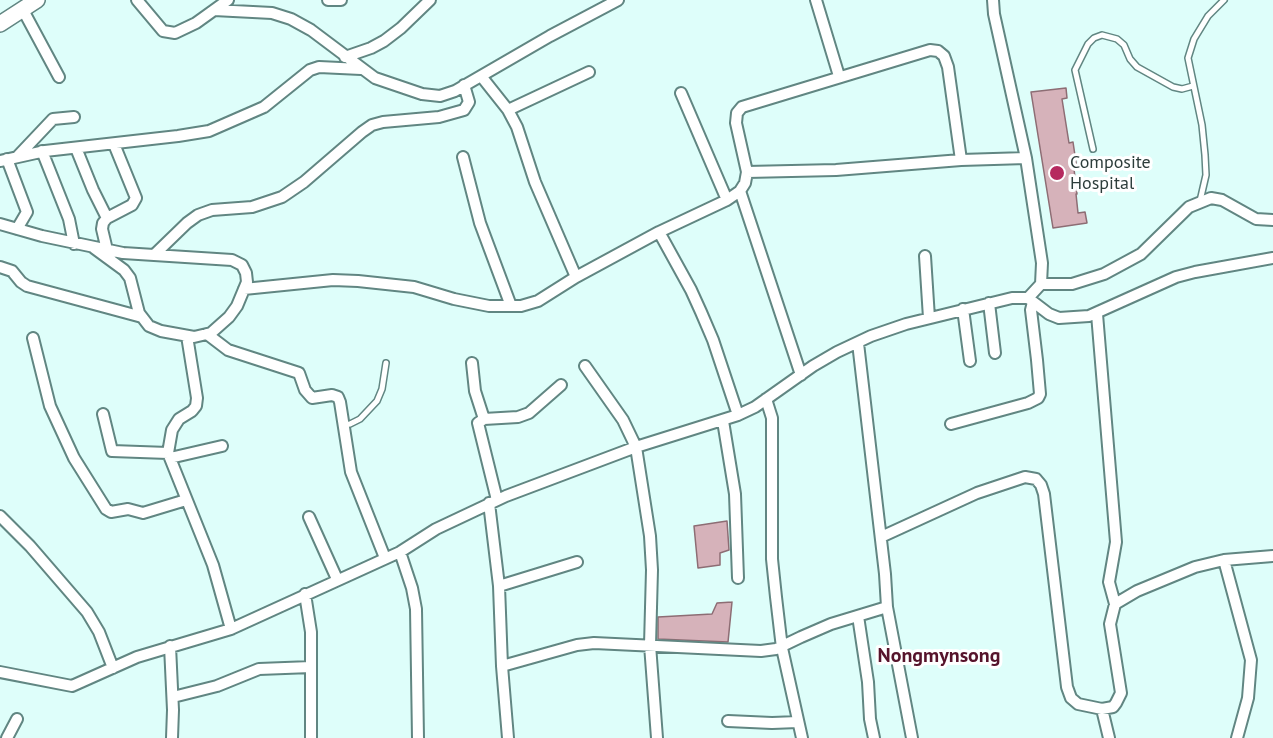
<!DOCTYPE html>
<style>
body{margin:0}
canvas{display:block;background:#defefa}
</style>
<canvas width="1273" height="738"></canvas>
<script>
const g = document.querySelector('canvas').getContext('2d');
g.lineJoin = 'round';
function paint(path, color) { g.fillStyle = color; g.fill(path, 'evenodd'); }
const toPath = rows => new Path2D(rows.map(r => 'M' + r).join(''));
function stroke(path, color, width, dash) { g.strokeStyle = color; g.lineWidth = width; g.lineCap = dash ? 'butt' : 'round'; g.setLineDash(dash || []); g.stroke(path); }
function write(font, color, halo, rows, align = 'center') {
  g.font = font + ' "PT Sans",sans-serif'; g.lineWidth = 6; g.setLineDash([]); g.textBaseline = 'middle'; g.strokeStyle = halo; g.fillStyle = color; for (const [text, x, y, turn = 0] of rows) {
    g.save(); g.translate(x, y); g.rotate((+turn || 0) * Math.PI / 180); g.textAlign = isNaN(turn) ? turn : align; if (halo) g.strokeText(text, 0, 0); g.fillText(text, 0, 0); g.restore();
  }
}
const building = toPath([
 [1066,88,1067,98,1062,99,1069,143,1073,142,1077,169,1074,169,1077,194,1076,194,1078,213,1085,212,1087,223,1053,228,1031,92,1066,88],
 [727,521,729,550,720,553,720,565,698,568,694,526,727,521],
 [732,602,728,642,658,639,658,617,712,614,717,603,732,602]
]);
paint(building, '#d6b2ba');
stroke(building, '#8d6d74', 1.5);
const lane = toPath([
 [1093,149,1075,70,1088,44,1094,38,1102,35,1117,39,1124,45,1130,59,1137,67,1173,87,1182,89,1193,86],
 [1200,201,1206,175,1205,155,1202,125,1188,58,1194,39,1208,16,1224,0],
 [343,425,350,424,360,419,377,401,382,389,386,363]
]);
const street = toPath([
 [137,0,163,31,175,33,196,23,228,0],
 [328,0,341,0],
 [816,0,839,76],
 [993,0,994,14,1026,158,1042,263,1041,284,1028,298],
 [23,10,59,77],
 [214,10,272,13,291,19,311,30,375,78,422,94,440,96,455,91,550,36,618,0],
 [345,57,371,48,384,41,401,28,430,0],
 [481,76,508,110,517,127,535,182,576,277],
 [681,93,727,200],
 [508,110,589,72],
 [76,148,93,190,107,218],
 [42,151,69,219,74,244],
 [18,156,53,119,74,117],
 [463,157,480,223,511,306],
 [7,159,27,212,17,229],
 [0,161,45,151,178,136,209,131,264,107,310,70,319,67,361,69],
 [747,172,836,170,961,160,1026,158],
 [740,191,801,375],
 [0,224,42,236,123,253,232,260,242,265,246,273,247,282,237,306,229,317,211,333,194,337,161,331,149,326,139,313,130,278,124,270,94,248],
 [659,232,691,290,701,312,713,340,738,415],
 [107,250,102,229,103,223,107,218,132,205,136,198,114,144],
 [154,255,187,223,198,215,212,210,252,207,282,197,304,182,362,132,372,125,383,122,439,117,464,110,469,102,464,85],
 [925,256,929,318],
 [0,267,12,271,21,282,27,286,142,317],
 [1041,284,1072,284,1104,274,1141,254,1189,207,1211,198,1222,200,1256,219,1273,220],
 [244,289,333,280,358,281,414,287,454,299,489,306,521,306,538,301,576,277,659,232,727,200,740,191,745,183,747,172,736,123,737,113,742,107,930,50,938,51,944,56,948,67,961,160],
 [989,303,995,353],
 [963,309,970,361],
 [1097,314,1116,542,1109,582,1115,604],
 [207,334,228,350,299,373,305,390,312,398,332,395,338,397,340,402,351,472,385,558],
 [187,336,197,398,196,406,192,411,179,419,172,430,168,453,213,565,231,629],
 [33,338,50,406,74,458,106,509,111,512,128,509,143,513,186,500],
 [858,343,885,574,887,607,912,738],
 [472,363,475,391,484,419],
 [585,366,623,420,636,447,650,536,652,570,650,645,657,738],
 [766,399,772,418,772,559,776,597,782,648,802,738],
 [103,414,112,451,168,453],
 [723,421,735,494,738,578],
 [951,424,1028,403,1038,398,1040,394,1037,360,1031,310,1033,302],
 [170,458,222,446],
 [497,500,478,423,484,419,518,417,529,413,561,385],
 [489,503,499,586,502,666,508,738],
 [0,516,30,546,87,612,99,632,113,668],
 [309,517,337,579],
 [881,537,977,493,1025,477,1036,479,1041,485,1044,494,1067,687,1071,698,1078,704,1102,709,1113,707,1116,703,1121,693,1110,624,1115,604,1137,591,1195,567,1224,560,1273,556],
 [400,552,412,588,416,609,418,738],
 [1224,560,1251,660,1248,698,1237,738],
 [499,586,577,562],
 [305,594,311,632,311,738],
 [858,616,868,682,870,719,874,738],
 [170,646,173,710,172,738],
 [502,666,577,645,594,643,761,651,776,649,801,637,831,624,887,607],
 [0,672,72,686,137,657,231,629,400,552,436,529,506,496,636,447,738,415,755,407,813,366,837,352,871,336,906,324,1012,298,1028,298,1049,314,1059,318,1089,316,1176,277,1195,272,1273,258],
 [173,697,217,686,259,669,311,667],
 [1102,709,1109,738],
 [728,721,772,723,798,722],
 [7,738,17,719]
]);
const secondary = toPath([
 [0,24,37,0]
]);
stroke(lane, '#618682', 8);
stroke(street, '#618682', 14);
stroke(secondary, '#618682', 18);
stroke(lane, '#fff', 5);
stroke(street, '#fff', 10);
stroke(secondary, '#fff', 15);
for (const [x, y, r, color] of [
 [1057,173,8,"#b6295f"]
]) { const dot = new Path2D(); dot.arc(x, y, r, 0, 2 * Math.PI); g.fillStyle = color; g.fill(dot); stroke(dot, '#fff', 2); }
write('18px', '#2d3d3b', '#fff', [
 ["Composite",1070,163],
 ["Hospital",1070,184]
], 'left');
write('bold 20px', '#56132b', '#fff', [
 ["Nongmynsong",939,656]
]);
</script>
